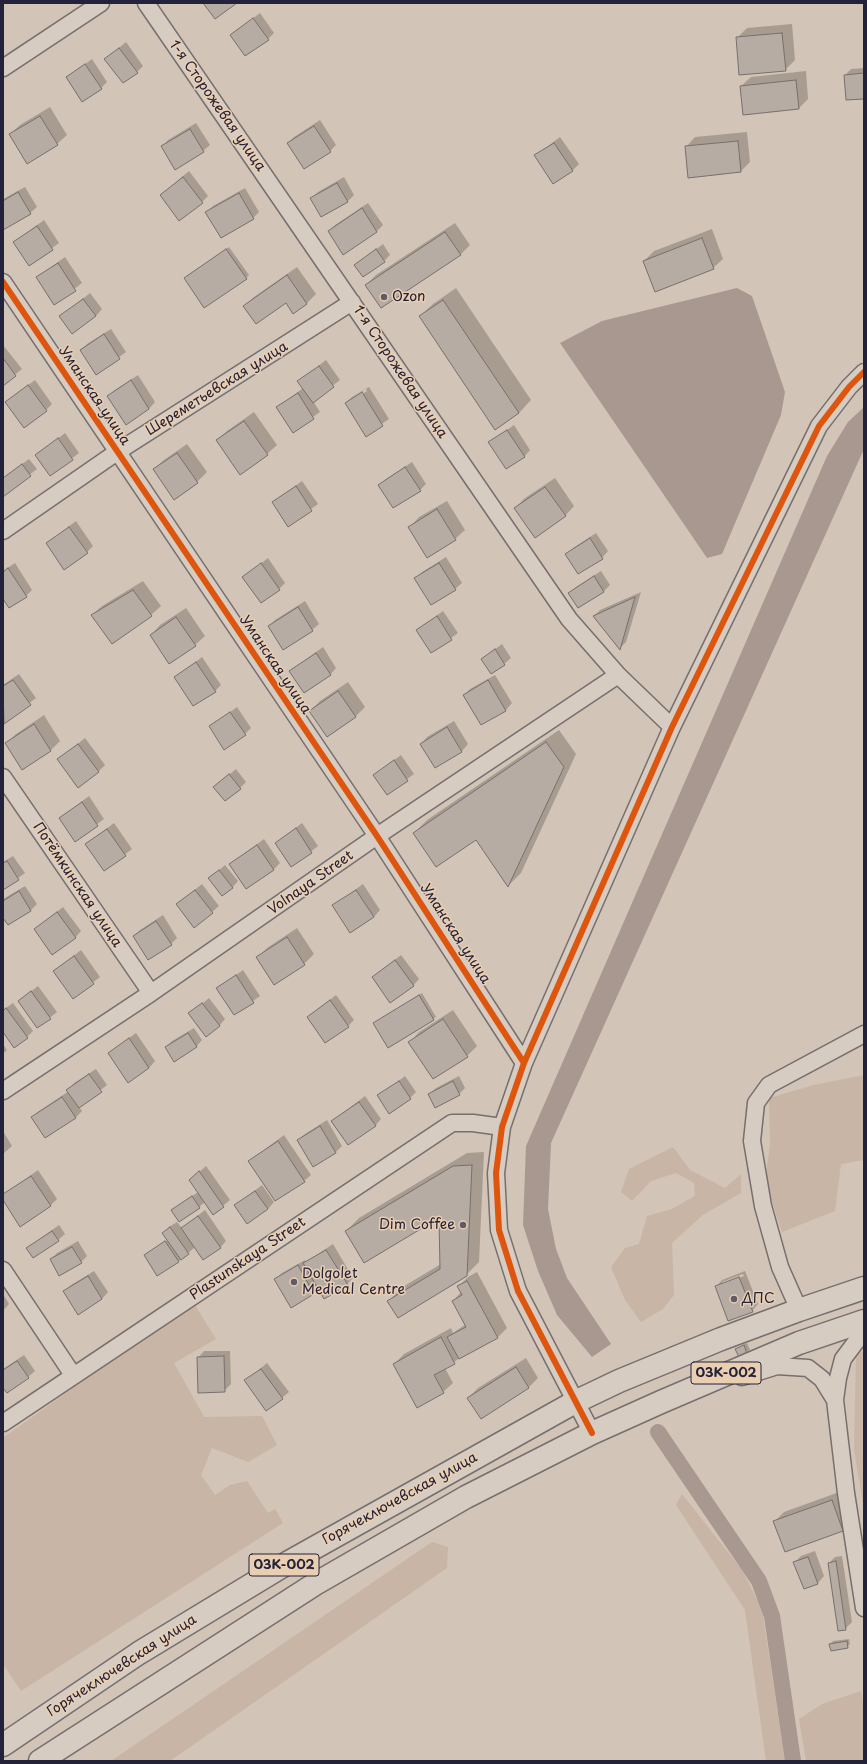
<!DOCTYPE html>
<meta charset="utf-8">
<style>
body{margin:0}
#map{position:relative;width:867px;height:1764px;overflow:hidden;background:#d2c4b6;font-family:"Playpen Sans",sans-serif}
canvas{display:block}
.frame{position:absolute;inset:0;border:4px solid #22223b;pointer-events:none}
</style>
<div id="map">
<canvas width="867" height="1764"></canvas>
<div class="frame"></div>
</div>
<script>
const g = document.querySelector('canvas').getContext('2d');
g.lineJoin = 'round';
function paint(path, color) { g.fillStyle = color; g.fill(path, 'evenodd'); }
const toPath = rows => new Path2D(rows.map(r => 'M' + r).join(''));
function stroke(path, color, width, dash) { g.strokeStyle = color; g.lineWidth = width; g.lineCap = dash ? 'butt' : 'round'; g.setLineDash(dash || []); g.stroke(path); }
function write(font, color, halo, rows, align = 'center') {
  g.font = font + ' "Playpen Sans",sans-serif'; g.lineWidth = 3; g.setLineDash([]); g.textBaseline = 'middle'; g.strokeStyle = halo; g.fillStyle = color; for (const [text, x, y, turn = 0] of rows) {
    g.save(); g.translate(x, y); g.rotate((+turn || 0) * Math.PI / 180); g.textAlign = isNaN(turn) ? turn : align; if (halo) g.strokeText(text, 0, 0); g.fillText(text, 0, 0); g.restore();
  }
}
paint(toPath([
 [864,1351,864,1511,854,1449,856,1354]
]), '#c9b6a6');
paint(toPath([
 [864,1075,864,1160,841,1164,835,1211,782,1232,765,1180,770,1145,769,1098,814,1085],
 [673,1147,690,1170,725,1188,741,1174,741,1193,703,1215,672,1243,674,1295,663,1309,641,1322,625,1300,611,1267,625,1248,639,1244,647,1216,672,1209,695,1196,694,1183,676,1173,651,1181,632,1201,621,1192,629,1169],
 [193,1302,216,1339,174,1363,204,1417,262,1416,277,1445,248,1462,212,1448,201,1475,215,1495,230,1485,247,1481,268,1513,275,1509,283,1523,21,1691,3,1664,3,1438],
 [682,1494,742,1570,762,1609,785,1761,766,1761,745,1610,676,1505],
 [432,1542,448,1547,447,1568,170,1761,111,1761],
 [861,1691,864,1709,864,1761,806,1761,799,1719,822,1704]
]), '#c8b5a5');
paint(toPath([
 [737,288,752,296,785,392,781,415,722,554,707,558,560,343,602,321],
 [864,407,864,449,551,1143,548,1209,556,1249,567,1278,611,1344,592,1357,557,1315,538,1271,523,1225,526,1146,827,456,848,422]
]), '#a89890');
paint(toPath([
 [260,13,274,33,268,39,231,35],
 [792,24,795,60,785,70,737,38,747,28],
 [126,42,143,66,137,72,106,59],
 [92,59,107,82,101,88,67,77],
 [864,68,864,98,845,75,851,69],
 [806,71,808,99,799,108,741,86,751,77],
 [50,107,67,135,57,144,10,134,20,125],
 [320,120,336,145,330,151,288,143,294,137],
 [196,123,210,145,203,151,162,147,168,140],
 [747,132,750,162,741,171,686,147,695,137],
 [560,137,579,164,572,171,535,156],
 [189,171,208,196,202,202,161,195],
 [344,177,354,195,348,201,322,216,312,198,318,192],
 [25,187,37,207,30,213,3,229,3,199],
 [245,188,259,212,253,218,207,212,213,206],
 [368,203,383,225,377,231,343,253,329,231,335,225],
 [44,220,59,243,29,265,14,242],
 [455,223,470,245,460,255,366,285,376,275],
 [712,229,723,259,713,268,644,261,654,251],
 [383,244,390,255,384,261,355,265],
 [229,247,249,275,246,278,188,275],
 [65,257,82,283,55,304,37,277],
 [297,267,316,294,306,304,286,302,244,306,254,297],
 [456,288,531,400,519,413,420,316,433,304],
 [90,293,102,309,96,316,60,317],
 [111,329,126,352,97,373,81,350,87,344],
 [3,345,22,369,3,384],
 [326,360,340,380,313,401,320,412,293,431,278,407,303,388,298,382],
 [138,375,155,402,149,409,126,423,108,396,115,390],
 [35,380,52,404,46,410,6,402],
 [369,387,389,419,366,435,346,403,352,397],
 [366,389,367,391,352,400,352,398],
 [254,412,277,445,267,454,217,440,227,431],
 [514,425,530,450,524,457,490,442],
 [65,433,79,453,50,475,36,455],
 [187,444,207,472,197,482,174,498,154,469,164,460],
 [29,459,37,469,3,495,3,478],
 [412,462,426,484,420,490,380,485,386,479],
 [555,478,574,506,565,516,515,508,525,498],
 [302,481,318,504,288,525,273,502],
 [447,501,465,530,455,539,410,527,419,517],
 [76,521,93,546,87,552,47,543],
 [596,533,608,551,602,558,567,554,573,548],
 [446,557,462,583,455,589,416,578,422,572],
 [268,558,285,583,279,589,244,577],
 [15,563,32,590,26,596,3,597,3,571],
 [601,571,610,585,604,591,579,607,570,593,576,587],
 [143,581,161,606,151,615,92,615,102,606],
 [641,592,626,642,620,648,594,616,600,610],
 [305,601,319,624,312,630,269,626,275,620],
 [186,608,205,636,195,645,151,635,160,625],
 [443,611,458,633,432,652,417,630],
 [502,644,511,658,504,664,482,659],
 [323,647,336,668,330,675,290,671],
 [202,657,221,685,215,691,175,678],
 [19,674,36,698,4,722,3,720,3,685],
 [495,675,512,703,506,710,481,724,464,695,470,689],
 [348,682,365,707,355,717,310,711,320,701],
 [237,707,251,728,245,734,210,727],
 [44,715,60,741,51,750,22,768,6,743,16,734],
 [454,721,468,744,462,751,435,767,421,744,427,737],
 [559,730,576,754,521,873,509,885,476,838,414,833,427,820],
 [85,738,105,765,98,772,58,760],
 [401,755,414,774,387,794,374,775],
 [236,769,246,782,240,788,215,787],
 [89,796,104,819,75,840,60,818],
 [114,823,132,849,105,870,86,844],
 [302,823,318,846,292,866,276,843],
 [264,839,280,863,274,869,230,864],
 [13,856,25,873,3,889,3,862],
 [225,865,238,881,232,888,210,878],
 [202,884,219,906,212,912,177,904],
 [363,884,380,910,374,917,333,906],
 [25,886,37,904,30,911,3,916,3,899],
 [63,907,81,931,75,938,35,929],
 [163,915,177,938,171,944,134,936,140,930],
 [297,928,314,954,304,964,275,984,257,958,267,948],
 [81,950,100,977,73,998,54,971],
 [401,955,419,979,413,986,373,977],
 [243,970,260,996,235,1014,218,988],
 [38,986,57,1012,38,1027,19,1001],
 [422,993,436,1017,433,1019,374,1023],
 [336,995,354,1020,348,1026,308,1017],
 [209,998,225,1019,219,1026,190,1014],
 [13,1003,33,1031,27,1037,3,1031,3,1010],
 [453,1010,477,1046,467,1056,434,1078,410,1042,419,1032],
 [194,1028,202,1040,196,1047,166,1047,172,1041],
 [136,1033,155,1061,149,1068,109,1053],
 [3,1044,7,1050,3,1054],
 [96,1069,107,1085,79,1107,82,1111,76,1117,45,1137,32,1117,39,1111,69,1091,68,1090,74,1083],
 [405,1076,416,1092,410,1098,379,1096],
 [459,1076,465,1088,459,1094,429,1094,436,1088],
 [365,1096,381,1119,375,1126,332,1121],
 [327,1120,342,1146,336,1152,314,1166,298,1140,305,1134],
 [3,1131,12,1146,3,1154],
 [284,1135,311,1175,304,1181,276,1200,249,1161],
 [484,1152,479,1262,466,1275,389,1301,401,1288,441,1264,440,1216,346,1231,359,1218,467,1153],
 [206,1166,230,1200,213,1214,205,1202,199,1207,172,1210,198,1192,190,1180],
 [38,1170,57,1199,51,1205,21,1225,3,1198,3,1195],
 [262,1185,274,1202,268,1209,236,1205],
 [205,1210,226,1241,220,1248,195,1247,178,1262,145,1255,168,1240,163,1233,169,1227,177,1222,182,1228],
 [59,1225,65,1234,58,1240,27,1248],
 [78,1241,87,1256,81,1262,51,1259,57,1253],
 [333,1244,353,1278,347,1284,319,1288,314,1293,291,1306,276,1279,282,1273,305,1260,306,1262],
 [94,1271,108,1292,102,1299,78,1314,64,1292,71,1285],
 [745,1271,758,1304,752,1311,716,1287,722,1280],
 [743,1274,744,1276,722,1285,722,1282],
 [477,1272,507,1328,498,1337,460,1358,445,1368,453,1383,443,1392,394,1364,404,1354,451,1328,453,1333,466,1324,453,1301,461,1292,458,1287,468,1277],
 [3,1294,9,1304,3,1311],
 [747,1343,750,1350,739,1356,736,1349],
 [204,1351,230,1351,231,1384,224,1391,198,1358],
 [24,1355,35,1371,28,1377,3,1386,3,1369],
 [526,1358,538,1378,529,1387,482,1418,468,1398,478,1388],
 [267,1363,289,1392,282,1398,245,1381],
 [842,1491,852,1521,843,1531,775,1521,784,1512],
 [815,1551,824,1576,818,1583,804,1588,795,1562,801,1556],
 [842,1556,852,1622,845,1629,829,1563,835,1557],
 [849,1639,850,1644,847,1647,830,1644,833,1641]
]), '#0003');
stroke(toPath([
 [658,1432,759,1581,772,1616,793,1761]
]), '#a89890', 16);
const building = toPath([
 [203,3,237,3,215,19,203,3],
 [253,18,269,40,245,56,230,35,253,18],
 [782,33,786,71,739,75,736,37,782,33],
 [119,48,138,73,123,83,104,59,119,48],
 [85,64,102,89,82,102,66,77,85,64],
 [864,73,864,99,846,100,844,75,864,73],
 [796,80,799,109,743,115,740,86,796,80],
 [40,116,58,145,27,164,9,134,40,116],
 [314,126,331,152,304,169,287,143,314,126],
 [190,129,204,152,175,170,161,146,190,129],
 [738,141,741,172,688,178,685,146,738,141],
 [554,143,573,171,553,184,534,155,554,143],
 [183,177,203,203,179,221,160,195,183,177],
 [337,183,348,202,321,217,310,198,337,183],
 [18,192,31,214,3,230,3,201,18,192],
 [239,193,254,219,221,238,205,212,239,193],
 [362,208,377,232,343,255,328,231,362,208],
 [37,226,53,250,29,266,13,242,37,226],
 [445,232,461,255,381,308,365,285,445,232],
 [702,238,714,269,655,292,643,261,702,238],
 [226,249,247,279,204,308,184,278,226,249],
 [376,249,385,262,363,277,354,265,376,249],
 [58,263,76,291,54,305,36,277,58,263],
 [287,275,307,304,293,314,286,303,256,324,243,306,287,275],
 [83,299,96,316,72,334,59,316,83,299],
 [443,300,519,413,495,430,419,316,443,300],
 [104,334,120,359,96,375,80,350,104,334],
 [3,358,16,376,3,386,3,358],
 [319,366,334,387,313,403,297,381,319,366],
 [131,380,149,409,126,425,107,396,131,380],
 [28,385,47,411,24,428,5,402,28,385],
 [362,392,383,426,366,437,345,403,362,392],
 [298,393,314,419,293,433,276,407,298,393],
 [244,421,268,455,240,475,216,440,244,421],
 [507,430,525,457,506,469,488,442,507,430],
 [58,438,73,460,50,476,35,455,58,438],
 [177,453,198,483,174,500,153,469,177,453],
 [22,464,31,476,3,497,3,478,22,464],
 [405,467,421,491,393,508,378,485,405,467],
 [296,486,312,511,288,527,272,502,296,486],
 [545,487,566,516,535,538,514,508,545,487],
 [437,509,456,540,427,558,408,527,437,509],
 [69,527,88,553,64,570,46,543,69,527],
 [590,538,603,559,578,574,565,554,590,538],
 [261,563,280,590,261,603,242,577,261,563],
 [439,563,456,590,431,605,414,578,439,563],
 [8,568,27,597,9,608,3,599,3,572,8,568],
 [594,576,604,592,578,608,568,593,594,576],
 [133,590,152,616,112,644,91,615,133,590],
 [635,597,620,650,593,616,635,597],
 [298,607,313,631,283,650,268,626,298,607],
 [437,616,452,640,431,653,416,630,437,616],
 [176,617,196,646,169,664,150,635,176,617],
 [495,649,505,665,491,674,481,659,495,649],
 [316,653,331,675,304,693,289,671,316,653],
 [196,662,216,692,193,706,174,677,196,662],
 [13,680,31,705,4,724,3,686,13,680],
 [488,680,506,711,481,725,463,695,488,680],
 [338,691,356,717,327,737,309,711,338,691],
 [230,712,246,735,224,750,209,726,230,712],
 [34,724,51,751,22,770,5,743,34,724],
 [447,727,462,752,435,768,420,744,447,727],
 [546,742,564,767,508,887,476,840,436,867,413,833,546,742],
 [78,744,99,772,78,788,57,759,78,744],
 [394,760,408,781,387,795,373,775,394,760],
 [229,774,241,789,225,801,213,787,229,774],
 [82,802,98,826,75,842,59,818,82,802],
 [296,828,312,853,291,867,275,843,296,828],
 [107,829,126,856,104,871,85,844,107,829],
 [257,845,274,870,246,889,229,864,257,845],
 [7,861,19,880,3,890,3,863,7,861],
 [219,870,233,888,222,896,208,878,219,870],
 [195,890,213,913,194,928,176,904,195,890],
 [356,890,374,917,350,933,332,905,356,890],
 [19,891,31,911,8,925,3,918,3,901,19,891],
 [57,912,76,938,52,955,34,929,57,912],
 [156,921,172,945,148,960,133,936,156,921],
 [287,937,305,965,274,985,256,957,287,937],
 [74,956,94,984,73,999,53,971,74,956],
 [395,960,414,986,390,1003,372,977,395,960],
 [236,975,254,1003,234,1015,216,988,236,975],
 [31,991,51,1019,37,1028,18,1001,31,991],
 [419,995,434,1020,388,1048,373,1023,419,995],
 [330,1000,349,1027,325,1043,307,1017,330,1000],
 [202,1003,220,1026,206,1037,188,1013,202,1003],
 [6,1008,28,1038,14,1048,3,1032,3,1011,6,1008],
 [443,1019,468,1057,433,1079,408,1042,443,1019],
 [188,1033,197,1047,174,1062,165,1047,188,1033],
 [129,1038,149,1068,128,1083,108,1053,129,1038],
 [89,1074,102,1092,79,1108,66,1090,89,1074],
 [399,1081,411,1099,389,1114,377,1095,399,1081],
 [453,1081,460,1095,435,1108,428,1094,453,1081],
 [62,1097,76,1118,45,1138,31,1117,62,1097],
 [359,1102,376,1126,348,1145,331,1121,359,1102],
 [320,1126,336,1153,313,1167,297,1140,320,1126],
 [278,1141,305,1182,275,1201,248,1161,278,1141],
 [472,1165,467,1276,398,1318,387,1301,440,1269,439,1218,364,1263,345,1231,453,1166,472,1165],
 [199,1171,224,1207,213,1215,189,1180,199,1171],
 [31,1176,51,1206,20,1227,3,1200,3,1194,31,1176],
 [255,1191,268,1209,247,1224,234,1205,255,1191],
 [192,1196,200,1208,179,1222,171,1210,192,1196],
 [198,1216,221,1248,203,1260,181,1228,198,1216],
 [170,1227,189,1254,181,1260,162,1233,170,1227],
 [52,1231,59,1241,33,1258,26,1248,52,1231],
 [165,1241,179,1262,157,1276,144,1255,165,1241],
 [72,1247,82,1263,59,1276,50,1259,72,1247],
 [326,1250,348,1285,324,1299,303,1263,326,1250],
 [298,1265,314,1294,291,1308,274,1279,298,1265],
 [88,1276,102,1299,78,1315,63,1291,88,1276],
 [739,1277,753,1312,728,1321,715,1286,739,1277],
 [467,1281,498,1338,459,1359,447,1337,466,1327,452,1301,462,1295,457,1286,467,1281],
 [441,1337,455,1364,434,1375,444,1393,417,1408,393,1364,441,1337],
 [744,1345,747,1354,739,1357,735,1349,744,1345],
 [224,1356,225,1392,198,1393,197,1357,224,1356],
 [17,1361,29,1378,7,1393,3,1388,3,1370,17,1361],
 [516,1367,529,1388,481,1419,467,1398,516,1367],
 [261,1369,283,1399,266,1411,244,1380,261,1369],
 [832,1500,843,1531,785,1552,773,1521,832,1500],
 [808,1557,818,1584,804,1589,793,1562,808,1557],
 [836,1561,846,1630,838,1631,828,1563,836,1561],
 [847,1641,848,1648,831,1651,829,1644,847,1641]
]);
paint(building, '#b6aca3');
stroke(building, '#766f6e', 1);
const minor = toPath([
 [146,3,569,619,618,675,672,727],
 [3,68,101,3],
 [3,282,377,836,524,1063],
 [3,531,117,452,352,302],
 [3,777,151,993],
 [3,1091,151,993,377,836,618,675],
 [3,1270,73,1375],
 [799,1310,780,1267,763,1206,752,1141,756,1103,769,1085,864,1034],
 [864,1337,858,1339,843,1359,838,1378,835,1400,846,1493,864,1608],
 [742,1377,777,1366,808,1368,822,1379,835,1400],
 [3,1423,452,1123,473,1123,502,1127],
 [592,1433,518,1291,499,1230,496,1173,502,1127,524,1063,672,727,819,426,849,387,864,372]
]);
const primary = toPath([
 [3,1745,139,1653,289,1562,575,1402,619,1381,721,1339,799,1310,864,1288],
 [40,1761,315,1584,466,1497,592,1433,661,1402,799,1343,864,1321]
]);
stroke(minor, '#766f6e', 19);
stroke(primary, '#766f6e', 25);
stroke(minor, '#d6ccc2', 16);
stroke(primary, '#d6ccc2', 22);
stroke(toPath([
 [3,282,377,836,524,1063],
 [592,1433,518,1291,499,1230,496,1173,502,1127,524,1063,672,727,819,426,849,387,864,372]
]), '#de560e', 6);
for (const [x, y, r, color] of [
 [384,297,4,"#605b66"],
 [463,1225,4,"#605b66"],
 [294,1282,4,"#605b66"],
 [734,1299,4,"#605b66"]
]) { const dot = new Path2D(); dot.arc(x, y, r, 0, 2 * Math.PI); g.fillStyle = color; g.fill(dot); stroke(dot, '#eaceb1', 1.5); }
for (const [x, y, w] of [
 [726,1373,70],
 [284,1565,70]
]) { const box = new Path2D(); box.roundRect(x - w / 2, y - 11, w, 22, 3); g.fillStyle = '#eaceb1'; g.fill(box); stroke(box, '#22223b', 1); }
write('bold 13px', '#22223b', null, [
 ["03К-002",726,1373],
 ["03К-002",284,1565]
]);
write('14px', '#22223b', '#eaceb1', [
 ["1-я Сторожевая улица",217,106,55],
 ["1-я Сторожевая улица",400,372,56],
 ["Шереметьевская улица",217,389,-32],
 ["Уманская улица",94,396,56],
 ["Уманская улица",275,665,56],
 ["Volnaya Street",311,883,-35],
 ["Потёмкинская улица",77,885,56],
 ["Уманская улица",455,934,57],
 ["Plastunskaya Street",248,1259,-34],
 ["Горячеключевская улица",400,1499,-29],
 ["Горячеключевская улица",122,1666,-33]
]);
write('14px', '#22223b', '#eaceb1', [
 ["Ozon",392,297],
 ["Dim Coffee",455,1225,"right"],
 ["Dolgolet",302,1274],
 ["Medical Centre",302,1290],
 ["ДПС",742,1299]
], 'left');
</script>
